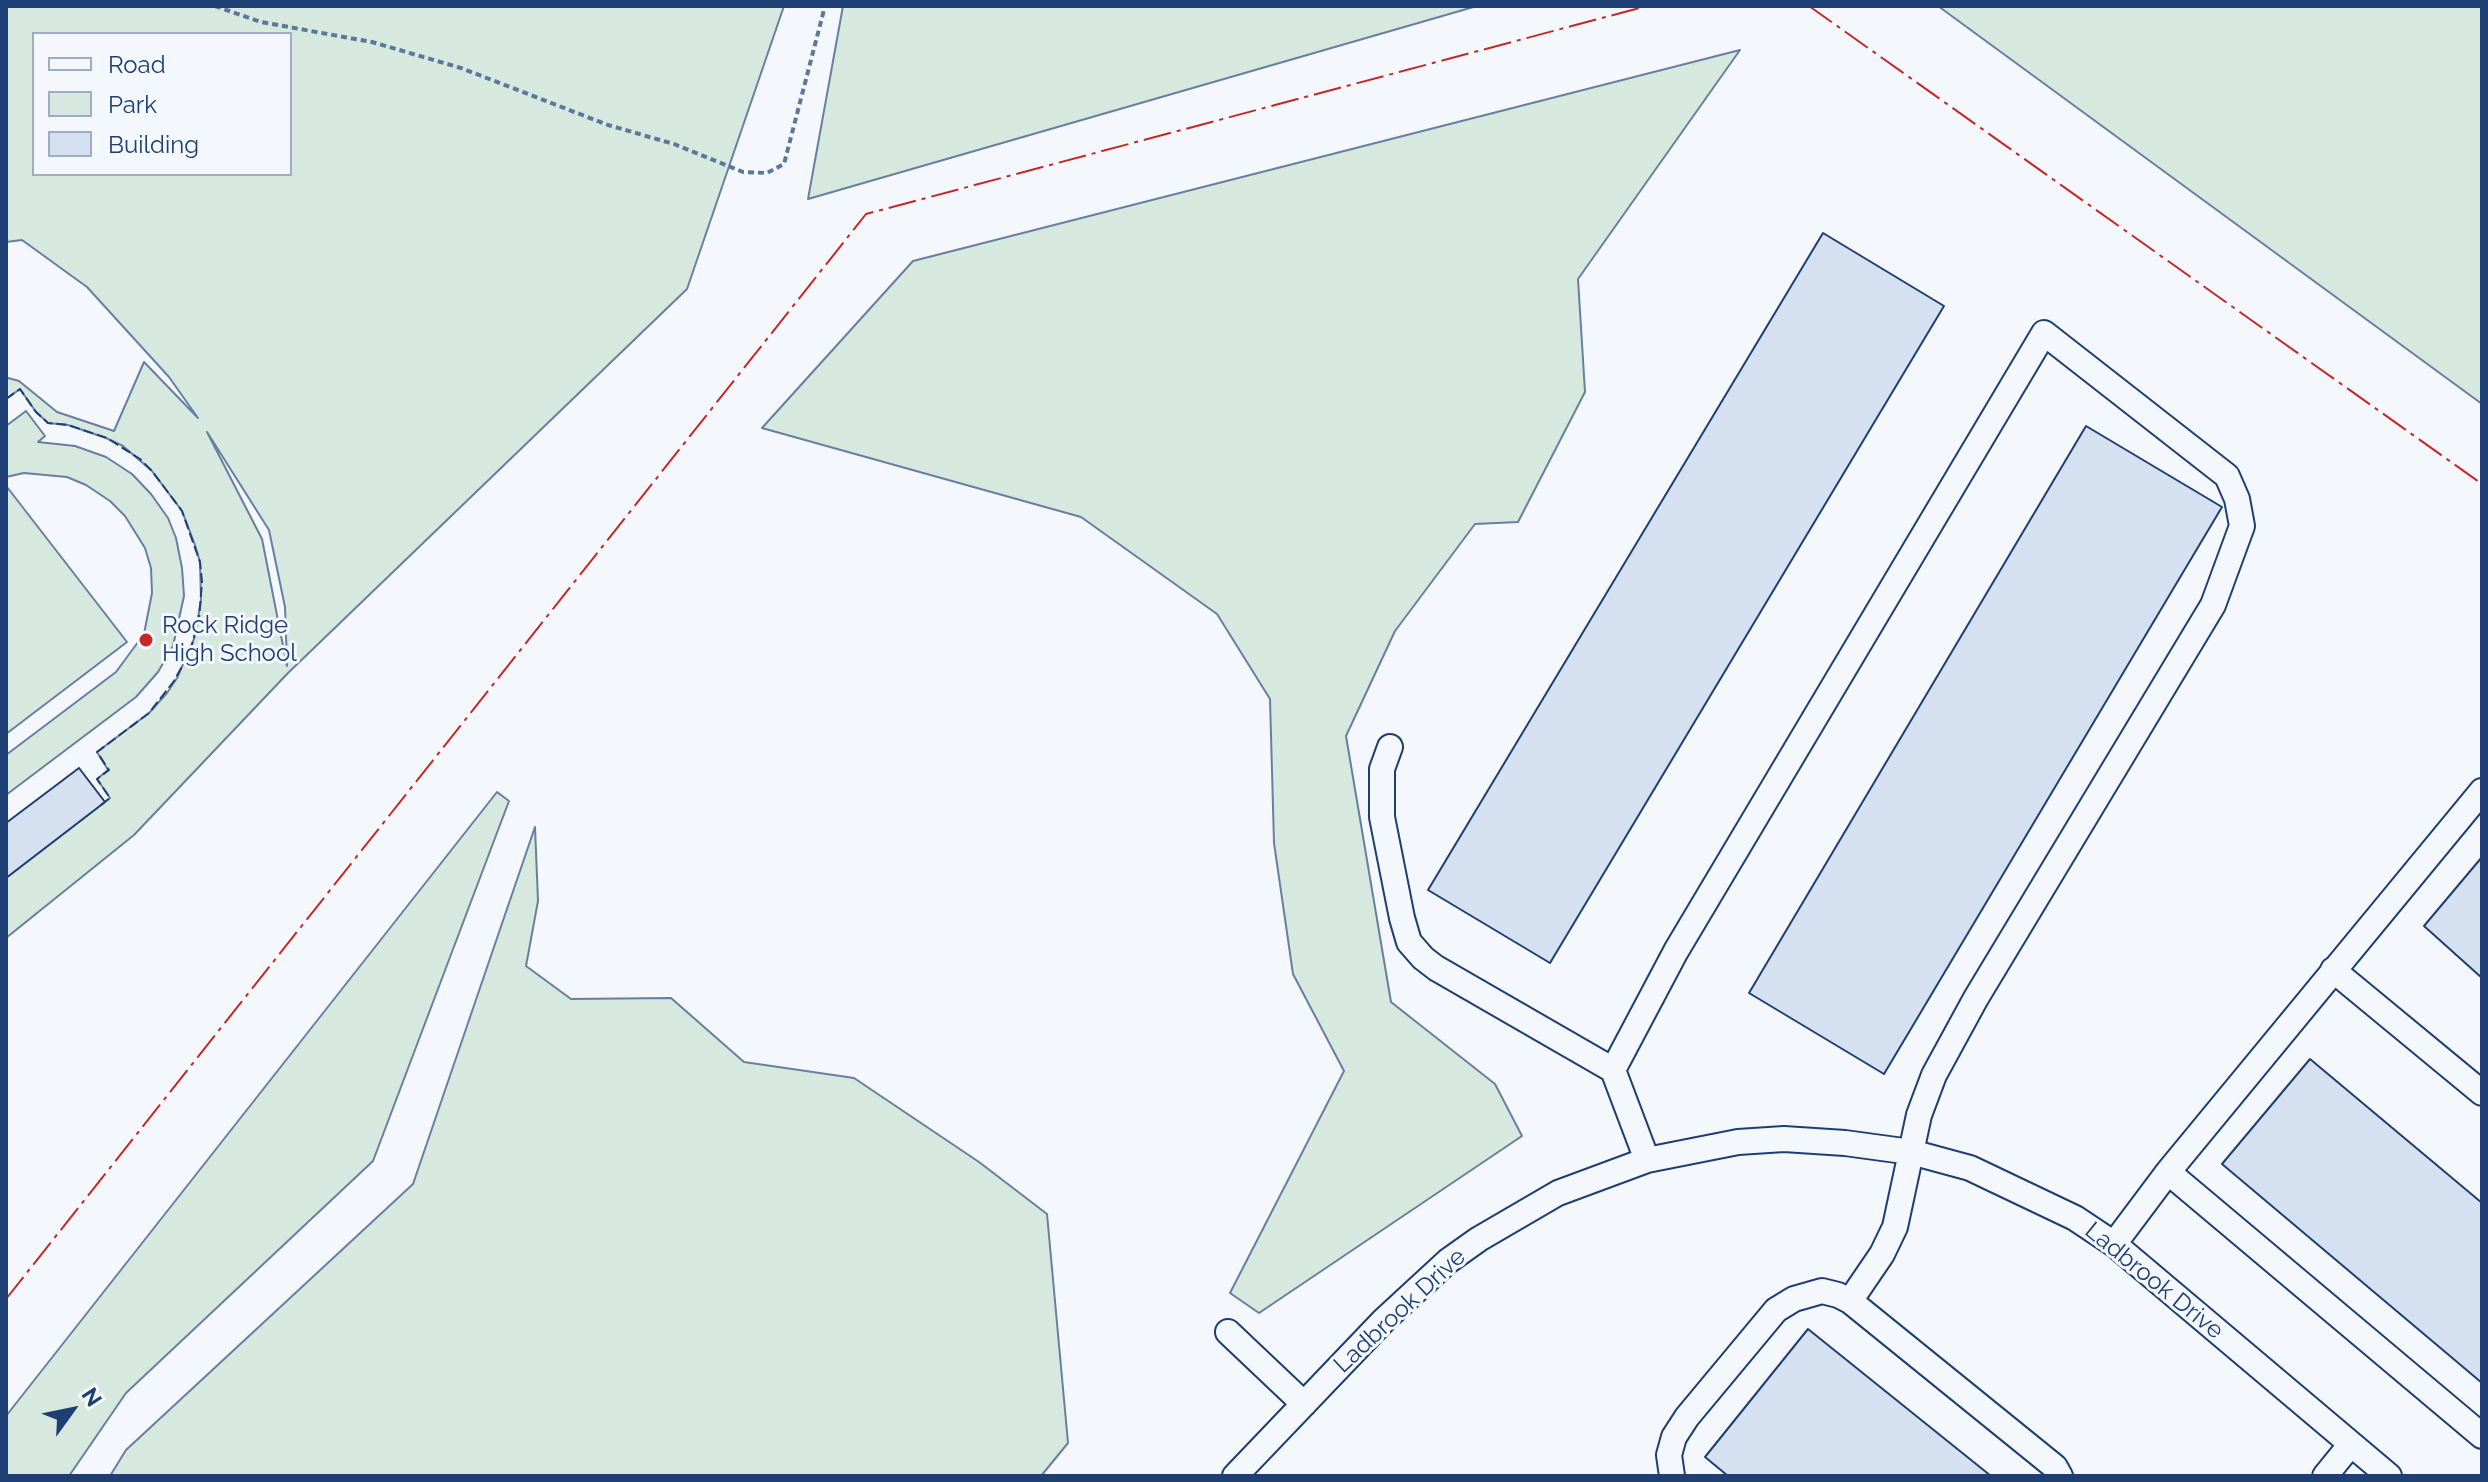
<!DOCTYPE html>
<style>
body{margin:0}
#map{position:relative;width:2488px;height:1482px;overflow:hidden;background:#f4f7fb;font-family:Raleway,sans-serif}
canvas{display:block}
.frame{position:absolute;inset:0;border:8px solid #1d3f73;pointer-events:none}
.legend{position:absolute;left:32px;top:32px;width:260px;height:144px;box-sizing:border-box;background:#f4f7fb;border:2px solid #9eadc5;margin:0;padding:10px 14px;list-style:none;font-size:24px;color:#1d3f73}
.legend li{display:flex;align-items:center;gap:16px;height:40px}
.legend b{width:40px;border:2px solid #9eadc5}
.north{position:absolute;left:32px;top:1370px;width:80px;height:80px;-webkit-text-stroke:6px #f4f7fb;paint-order:stroke;rotate:57deg;font-size:22px;font-weight:700;line-height:32px;text-align:center;color:#1d3f73}
.north::after{content:'';display:block;margin:auto;width:28px;height:36px;background:#1d3f73;clip-path:polygon(50% 0,100% 100%,50% 72%,0 100%)}
</style>
<div id="map">
<canvas width="2488" height="1482"></canvas>
<div class="frame"></div>
<ul class="legend">
<li><b style="height:10px;background:#f4f7fb"></b>Road</li>
<li><b style="height:22px;background:#d7e8df"></b>Park</li>
<li><b style="height:22px;background:#d5e0f0"></b>Building</li>
</ul>
<div class="north">N</div>
</div>
<script>
const g = document.querySelector('canvas').getContext('2d');
g.lineJoin = 'round';
function paint(path, color) { g.fillStyle = color; g.fill(path, 'evenodd'); }
const toPath = rows => new Path2D(rows.map(r => 'M' + r).join(''));
function stroke(path, color, width, dash) { g.strokeStyle = color; g.lineWidth = width; g.lineCap = dash ? 'butt' : 'round'; g.setLineDash(dash || []); g.stroke(path); }
function write(font, color, halo, rows, align = 'center') {
  g.font = font + ' Raleway,sans-serif'; g.lineWidth = 6; g.setLineDash([]); g.textBaseline = 'middle'; g.strokeStyle = halo; g.fillStyle = color; for (const [text, x, y, turn = 0] of rows) {
    g.save(); g.translate(x, y); g.rotate((+turn || 0) * Math.PI / 180); g.textAlign = isNaN(turn) ? turn : align; if (halo) g.strokeText(text, 0, 0); g.fillText(text, 0, 0); g.restore();
  }
}
const green = toPath([
 [6,6,784,6,687,289,288,673,134,835,6,938,6,878,110,798,97,779,108,770,97,752,149,713,167,693,177,678,194,639,201,601,200,562,195,545,182,511,152,471,123,446,106,438,68,425,48,423,36,412,20,389,6,399,6,380,8,378,19,381,57,412,114,431,144,362,198,418,169,377,87,287,22,240,6,242,6,6],
 [34,34,290,34,290,174,34,174,34,34],
 [207,432,269,530,285,607,287,666,262,539,207,432],
 [843,6,1477,6,808,199,843,6],
 [1938,6,2482,6,2482,404,1938,6],
 [1740,50,1578,279,1585,392,1518,522,1475,524,1395,631,1346,736,1391,1002,1495,1084,1522,1136,1259,1313,1230,1293,1344,1071,1293,974,1274,843,1270,699,1217,614,1081,517,762,428,913,261,1740,50],
 [26,411,45,436,38,442,75,446,106,457,132,474,151,494,168,518,176,538,182,568,184,596,173,646,158,672,136,697,6,795,6,755,116,672,144,634,152,593,151,568,145,548,125,516,110,501,86,485,67,477,24,473,6,477,6,426,26,411],
 [7,487,127,642,6,734,6,489,7,487],
 [497,792,509,801,373,1161,126,1393,69,1476,6,1476,6,1416,497,792],
 [535,827,538,901,526,966,571,999,671,998,744,1062,854,1078,979,1162,1047,1214,1068,1443,1041,1476,110,1476,126,1450,413,1184,535,827]
]);
paint(green, '#d7e8df');
stroke(green, '#687fa3', 2);
const building = toPath([
 [1823,233,1944,306,1550,963,1428,890,1823,233],
 [2086,426,2222,507,1884,1074,1749,993,2086,426],
 [79,768,105,802,6,878,6,823,79,768],
 [2482,857,2482,978,2424,926,2482,857],
 [2310,1059,2482,1203,2482,1383,2222,1164,2310,1059],
 [1808,1329,1991,1476,1728,1476,1705,1457,1808,1329]
]);
paint(building, '#d5e0f0');
stroke(building, '#1d3f73', 2);
const minor = toPath([
 [1390,747,1382,769,1382,817,1402,918,1409,942,1423,958,1436,968,1613,1070,1647,1160],
 [2333,970,2482,1093],
 [1613,1070,1676,951,2044,333,2227,476,2237,499,2242,526,2213,605,1976,998,1934,1075,1919,1115,1895,1227,1882,1254,1850,1301],
 [2168,1172,2482,1436],
 [2114,1244,2168,1172,2482,791],
 [1228,1332,1304,1404],
 [1235,1476,1384,1320,1448,1261,1479,1239,1558,1193,1647,1160,1738,1142,1784,1139,1845,1143,1911,1152,1970,1168,2075,1218,2114,1244,2389,1476],
 [1672,1476,1669,1455,1674,1437,1687,1417,1776,1310,1794,1299,1822,1291,1838,1295,1850,1301,2055,1467,2060,1476],
 [2325,1476,2351,1444]
]);
stroke(minor, '#1d3f73', 28);
stroke(toPath([
 [215,6,261,22,372,42,461,68,608,125,674,144,743,172,767,173,784,164,825,6]
]), '#5e769c', 4, [6, 4]);
stroke(minor, '#f4f7fb', 24);
stroke(toPath([
 [6,399,20,389,36,412,48,423,68,425,107,438,140,459,152,471,182,511,200,562,202,582,199,619,190,652,174,681,149,713,97,752,109,770,97,779,110,798,101,805]
]), '#1d3f73', 2, [10, 4]);
stroke(toPath([
 [1809,6,2482,484],
 [6,1299,866,214,1647,6]
]), '#c62828', 2, [28, 6, 4, 6]);
for (const [x, y, r, color] of [
 [146,640,8,"#c62828"]
]) { const dot = new Path2D(); dot.arc(x, y, r, 0, 2 * Math.PI); g.fillStyle = color; g.fill(dot); stroke(dot, '#f4f7fb', 3); }
write('24px', '#1d3f73', '#f4f7fb', [
 ["Rock Ridge",162,626],
 ["High School",162,654]
], 'left');
write('24px', '#1d3f73', '#f4f7fb', [
 ["Ladbrook Drive",2154,1281,39],
 ["Ladbrook Drive",1400,1311,-43]
]);
</script>
